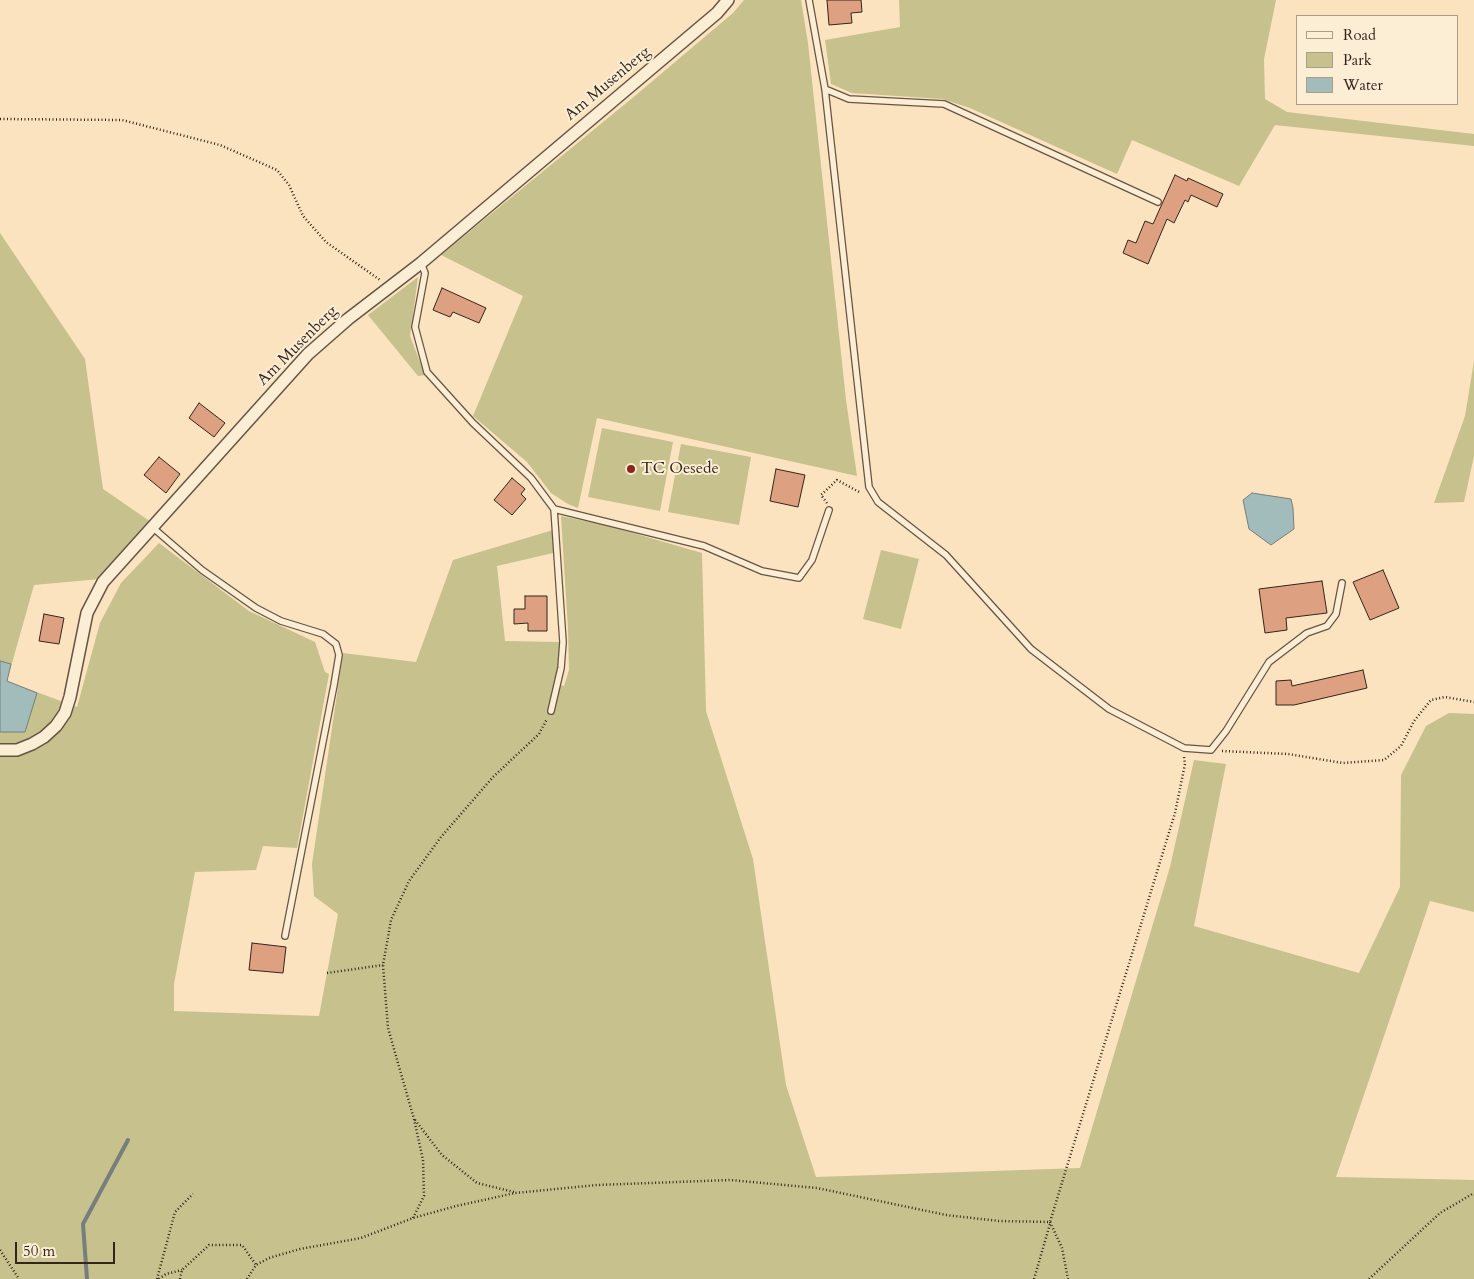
<!DOCTYPE html>
<style>
body{margin:0}
#map{position:relative;width:1474px;height:1279px;overflow:hidden;background:#fbe3bf;font-family:Cardo,serif}
canvas{display:block}
.legend{position:absolute;left:1296px;top:15px;width:162px;height:90px;box-sizing:border-box;background:#fcedd5;border:1px solid #ac9d8b;margin:0;padding:6px 9px;list-style:none;font-size:15px;color:#34241c}
.legend li{display:flex;align-items:center;gap:10px;height:25px}
.legend b{width:25px;border:1px solid #ac9d8b}
.scale{position:absolute;left:15px;top:1242px;width:100px;height:22px;box-sizing:border-box;border:2px solid #34241c;border-top:0;padding-left:6px;font-size:15px;line-height:18px;white-space:nowrap;color:#34241c;-webkit-text-stroke:4px #fcedd5;paint-order:stroke}
</style>
<div id="map">
<canvas width="1474" height="1279"></canvas>
<ul class="legend">
<li><b style="height:6px;background:#fcedd5"></b>Road</li>
<li><b style="height:14px;background:#c6c18d"></b>Park</li>
<li><b style="height:14px;background:#a2bcbb"></b>Water</li>
</ul>
<div class="scale">50 m</div>
</div>
<script>
const g = document.querySelector('canvas').getContext('2d');
g.lineJoin = 'round';
function paint(path, color) { g.fillStyle = color; g.fill(path, 'evenodd'); }
const toPath = rows => new Path2D(rows.map(r => 'M' + r).join(''));
function stroke(path, color, width, dash) { g.strokeStyle = color; g.lineWidth = width; g.lineCap = dash ? 'butt' : 'round'; g.setLineDash(dash || []); g.stroke(path); }
function write(font, color, halo, rows, align = 'center') {
  g.font = font + ' Cardo,serif'; g.lineWidth = 4; g.setLineDash([]); g.textBaseline = 'middle'; g.strokeStyle = halo; g.fillStyle = color; for (const [text, x, y, turn = 0] of rows) {
    g.save(); g.translate(x, y); g.rotate((+turn || 0) * Math.PI / 180); g.textAlign = isNaN(turn) ? turn : align; if (halo) g.strokeText(text, 0, 0); g.fillText(text, 0, 0); g.restore();
  }
}
paint(toPath([
 [744,0,801,0,808,43,846,400,857,476,597,418,578,508,568,504,551,493,527,462,473,416,523,296,441,255,636,95,733,13],
 [899,0,1276,0,1264,59,1265,99,1287,112,1474,134,1474,146,1275,125,1239,186,1132,140,1117,174,970,108,942,99,852,93,831,84,825,40,900,27],
 [0,233,85,359,103,489,151,522,100,579,34,585,7,681,77,707,100,623,121,583,159,543,249,611,315,642,325,672,329,674,297,848,263,846,256,870,195,872,174,984,174,1011,319,1016,338,914,314,896,312,864,343,653,416,662,453,560,553,530,553,553,497,566,505,641,559,642,559,666,555,684,564,686,569,670,568,629,561,516,609,526,702,553,706,711,753,859,786,1085,816,1177,1080,1168,1170,867,1194,760,1226,764,1194,926,1359,973,1400,887,1401,775,1426,726,1449,713,1474,714,1474,912,1430,901,1336,1177,1474,1180,1474,1279,0,1279],
 [418,277,410,336,425,375,418,376,368,315],
 [1474,361,1474,456,1464,502,1434,503,1465,416],
 [602,428,673,442,660,511,588,497],
 [681,444,751,457,739,525,668,512],
 [881,550,919,559,901,629,863,619]
]), '#c6c18d');
const water = toPath([
 [1252,493,1291,499,1293,508,1294,529,1271,545,1249,529,1243,500,1252,493],
 [0,661,11,664,7,681,37,693,25,732,0,732,0,661]
]);
paint(water, '#a2bcbb');
stroke(water, '#767f7b', 1);
stroke(toPath([
 [87,1279,83,1224,128,1140]
]), '#767f7b', 4);
const building = toPath([
 [827,0,861,0,862,12,851,13,852,23,829,25,827,0],
 [1175,175,1187,181,1188,178,1223,194,1217,207,1191,195,1188,202,1185,200,1174,223,1167,219,1148,264,1123,253,1128,240,1136,243,1145,221,1153,224,1175,175],
 [442,288,486,308,479,323,453,312,450,317,433,310,442,288],
 [199,403,225,423,214,437,189,418,199,403],
 [159,457,180,474,166,493,144,475,159,457],
 [776,469,805,475,798,507,770,501,776,469],
 [512,478,525,489,521,494,526,499,512,515,494,500,512,478],
 [1383,570,1399,608,1370,620,1353,582,1383,570],
 [1322,581,1327,613,1286,618,1287,630,1265,633,1259,589,1322,581],
 [525,596,547,596,547,631,528,631,528,623,514,624,514,609,525,609,525,596],
 [44,614,64,618,59,644,39,641,44,614],
 [1363,670,1367,688,1294,705,1276,705,1276,681,1291,680,1292,686,1363,670],
 [252,943,286,947,283,973,249,970,252,943]
]);
paint(building, '#dda081');
stroke(building, '#34241c', 1);
const service = toPath([
 [809,0,825,89,869,487,878,502,946,555,1031,649,1109,709,1184,748,1211,750,1226,731,1269,662,1307,633,1327,626,1336,614,1342,583],
 [825,89,849,99,944,104,1158,202],
 [421,263,425,273,415,327,427,372,473,423,531,478,554,509,704,546,762,571,799,578,812,560,829,510],
 [152,527,202,570,256,608,281,621,323,634,336,644,339,655,334,685,285,936],
 [551,711,561,668,563,642,554,509]
]);
const minor = toPath([
 [0,750,17,750,32,744,44,737,56,726,65,713,70,697,87,613,103,582,308,354,348,319,421,263,717,13,728,0]
]);
stroke(service, '#665445', 8);
stroke(minor, '#665445', 14);
stroke(toPath([
 [0,119,122,120,220,145,277,170,289,185,303,216,326,242,380,280],
 [827,503,821,495,837,480,861,493],
 [1222,751,1288,754,1343,763,1384,760,1401,746,1414,721,1431,700,1445,697,1474,702],
 [327,973,383,965],
 [415,1120,442,1155,477,1183,514,1192],
 [413,1218,424,1196,423,1160,414,1119,388,1028,383,965,391,920,409,881,441,837,493,777,539,734,547,719],
 [1050,1222,1062,1248,1068,1279],
 [0,1250,19,1279],
 [157,1279,175,1212,193,1194],
 [159,1279,166,1274,182,1270],
 [180,1279,182,1270,209,1245,242,1245,256,1265],
 [247,1279,256,1265,269,1258,300,1249,361,1238,413,1218,456,1206,515,1193,597,1185,730,1180,817,1188,946,1215,999,1221,1050,1222,1175,813,1185,764,1184,757],
 [1034,1279,1050,1224],
 [1369,1279,1440,1213,1474,1193]
]), '#34241c', 2.5, [1, 2.5]);
stroke(service, '#fcedd5', 5.5);
stroke(minor, '#fcedd5', 11);
for (const [x, y, r, color] of [
 [631,469,5,"#8f2418"]
]) { const dot = new Path2D(); dot.arc(x, y, r, 0, 2 * Math.PI); g.fillStyle = color; g.fill(dot); stroke(dot, '#fcedd5', 2); }
write('16px', '#34241c', '#fcedd5', [
 ["Am Musenberg",608,84,-40],
 ["Am Musenberg",298,346,-45]
]);
write('16px', '#34241c', '#fcedd5', [
 ["TC Oesede",641,469]
], 'left');
</script>
